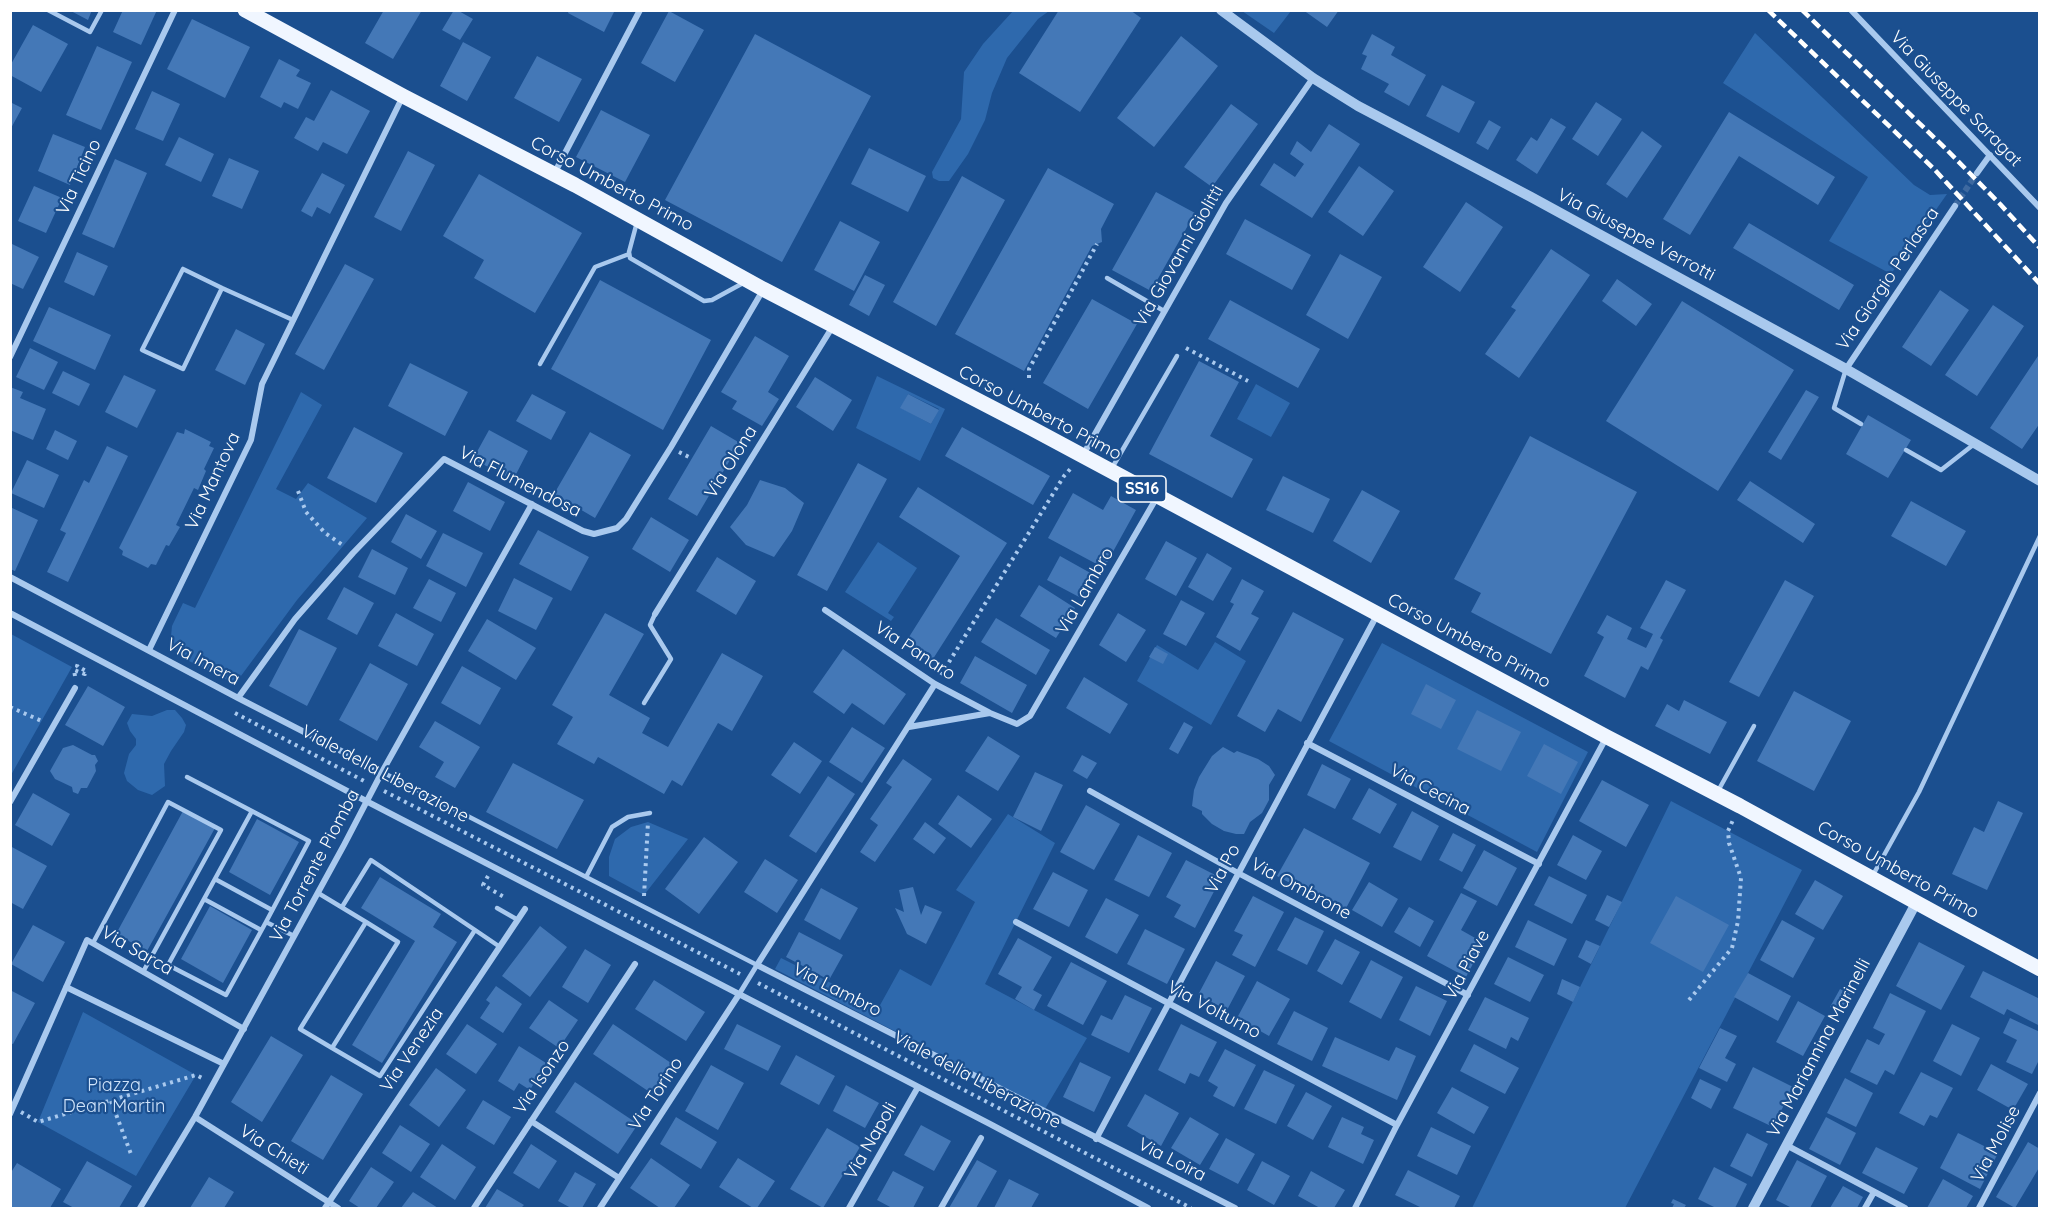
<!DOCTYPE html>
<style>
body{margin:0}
#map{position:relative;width:2050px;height:1219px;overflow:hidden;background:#1b4f8f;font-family:Quicksand,sans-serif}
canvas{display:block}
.frame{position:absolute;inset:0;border:12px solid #fff;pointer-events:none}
</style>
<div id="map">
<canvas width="2050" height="1219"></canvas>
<div class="frame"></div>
</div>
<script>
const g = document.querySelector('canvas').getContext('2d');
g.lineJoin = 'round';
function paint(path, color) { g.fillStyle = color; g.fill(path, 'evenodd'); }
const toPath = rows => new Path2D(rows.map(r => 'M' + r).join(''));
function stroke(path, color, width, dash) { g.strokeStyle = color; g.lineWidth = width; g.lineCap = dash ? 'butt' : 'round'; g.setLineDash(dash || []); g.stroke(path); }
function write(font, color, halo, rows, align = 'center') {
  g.font = font + ' Quicksand,sans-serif'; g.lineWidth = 4.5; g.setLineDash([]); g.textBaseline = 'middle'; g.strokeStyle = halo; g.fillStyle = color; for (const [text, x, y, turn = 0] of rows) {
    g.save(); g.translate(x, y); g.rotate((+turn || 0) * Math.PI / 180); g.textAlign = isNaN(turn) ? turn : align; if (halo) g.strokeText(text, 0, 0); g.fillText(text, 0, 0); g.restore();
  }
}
paint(toPath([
 [1013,11,1049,11,1038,19,1007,58,992,93,985,120,968,154,949,181,939,181,933,178,932,172,961,119,964,72,983,44],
 [1242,11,1291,11,1274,33],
 [1755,33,1914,185,1930,195,1947,194,1891,274,1829,241,1868,177,1723,83],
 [877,376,945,409,920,461,856,428],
 [908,394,939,409,931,424,901,408],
 [1256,384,1290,403,1271,437,1237,419],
 [301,392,322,405,276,489,296,499,308,483,367,518,297,600,235,684,181,657,173,647,171,636,172,626,183,603,195,608],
 [878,542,917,568,888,613,894,617,891,621,845,592],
 [11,634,72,667,11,775],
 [1215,642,1246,661,1211,725,1137,681,1157,645,1198,670],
 [1382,643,1588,752,1537,852,1329,741],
 [167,710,175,710,182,718,186,725,184,732,171,751,164,764,165,786,152,795,138,790,127,781,124,773,129,754,136,745,136,739,130,731,127,723,132,714,152,716],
 [1671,801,1802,870,1625,1208,1472,1208],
 [1008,814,1055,843,985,984,1087,1038,1045,1109,775,969,781,958,879,1007,900,969,931,986,975,902,956,890],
 [648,822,688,839,644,895,609,876,609,857,615,839,631,827],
 [83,1012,196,1075,136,1176,38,1122]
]), '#2e69ad');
paint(toPath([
 [69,10,92,10,88,20],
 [123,10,157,10,141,45,113,32],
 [384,10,422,10,393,59,365,43],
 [454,10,457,10,473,19,460,40,442,30],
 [569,10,615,10,604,32,568,13],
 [1059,10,1130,10,1141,18,1080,112,1019,73],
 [1303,10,1339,10,1327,27],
 [669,11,704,30,675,82,641,63],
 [192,19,250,47,225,98,167,69],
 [33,25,68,44,41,92,10,75,10,66],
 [755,34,871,96,782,262,665,200],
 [1372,34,1395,47,1391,55,1426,75,1409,106,1384,92,1389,84,1361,69,1367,56,1362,54],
 [1181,36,1218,66,1154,147,1117,118],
 [463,42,491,57,467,101,440,86],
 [97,46,132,62,101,130,66,115],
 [537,56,582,79,559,122,514,98],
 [279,59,300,70,296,76,311,83,298,109,284,102,281,108,260,97],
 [1442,85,1475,102,1459,133,1426,116],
 [331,90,370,111,347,154,323,142,318,151,294,138,306,117,314,121],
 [152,91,180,104,163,141,135,129],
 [10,102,22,108,10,130],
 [1596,102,1622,119,1598,156,1572,139],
 [1231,104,1258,124,1212,187,1184,167],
 [601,110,650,135,625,182,576,157],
 [1729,112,1835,177,1818,205,1739,156,1690,235,1663,219],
 [1551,118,1566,127,1537,174,1516,160,1531,137,1537,141],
 [1489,120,1501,127,1488,150,1476,143],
 [1329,124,1360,144,1312,218,1260,185,1274,163,1295,177,1304,164,1290,154,1297,141,1311,152],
 [1642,131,1662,146,1627,198,1606,184],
 [53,134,85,147,70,185,38,171],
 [179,137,214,154,201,182,165,165],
 [869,148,926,176,908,212,851,184],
 [408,151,435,165,401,231,374,217],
 [229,158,259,171,242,209,212,196],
 [115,159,147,173,114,248,82,234],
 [1359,166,1394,191,1363,236,1328,212],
 [1048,168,1114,204,1101,229,1102,242,1092,246,1024,371,955,334],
 [322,173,345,185,330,214,317,207,312,217,301,211],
 [479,174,582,233,535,313,474,278,484,260,443,236],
 [962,176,1005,200,936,326,893,302],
 [34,186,62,198,46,233,18,221],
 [1156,192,1195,213,1151,291,1112,270],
 [1466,202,1503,227,1460,292,1423,267],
 [1245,219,1311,255,1292,290,1226,254],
 [840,221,880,242,854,291,814,270],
 [1749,223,1854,285,1839,310,1733,248],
 [12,244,39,257,23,289,10,283],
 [1551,249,1590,275,1519,378,1485,354,1516,310,1511,307],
 [77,252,108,266,94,296,64,282],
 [1340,254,1382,277,1348,339,1306,315],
 [345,264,374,279,324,370,295,354],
 [865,275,885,285,869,316,849,305],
 [1617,279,1652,304,1636,326,1602,301],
 [600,280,711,340,663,430,551,369],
 [1940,290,1969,310,1931,366,1902,347],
 [1092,299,1137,324,1088,409,1043,383],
 [1230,300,1320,349,1298,388,1208,339],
 [1682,301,1794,370,1718,491,1606,421],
 [1993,305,2024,326,1977,396,1945,375],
 [49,307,111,335,95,370,33,341],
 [236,329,265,344,245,385,215,370],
 [755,336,789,356,768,392,779,399,762,426,732,409,737,401,721,392],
 [30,348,58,362,44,390,16,377],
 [2040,353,2040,423,2022,449,1990,428],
 [1199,361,1239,382,1210,436,1253,459,1232,498,1149,454],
 [410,363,468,392,445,436,388,406],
 [63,371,90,384,79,406,52,393],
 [124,375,156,390,137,428,105,412],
 [815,377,852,400,833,431,796,407],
 [10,387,23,392,20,398,46,409,33,440,10,430],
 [1806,390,1819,397,1781,460,1768,452],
 [532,394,566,412,551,440,516,421],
 [908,394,939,410,931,424,900,408],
 [1868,415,1911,440,1888,478,1846,454],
 [711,426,740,443,697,516,668,499],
 [354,427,403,453,376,503,327,478],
 [962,427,1050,476,1033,505,945,456],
 [185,429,211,442,209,446,214,448,204,469,206,471,198,490,194,488,176,525,180,527,169,546,166,545,156,565,151,564,148,568,122,555,123,551,119,548,177,432,184,434],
 [55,430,77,441,68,460,46,449],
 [489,430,528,451,513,480,473,459],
 [590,432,631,455,595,518,554,494],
 [1530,436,1637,492,1551,654,1471,612,1481,593,1454,579],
 [107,446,128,456,68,582,47,572,66,533,60,530,84,480,89,483],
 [27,460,59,475,44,508,11,493],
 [858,463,887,479,827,591,797,575],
 [1283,476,1330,499,1313,533,1266,510],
 [760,480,785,488,804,503,792,531,774,557,746,545,730,527,747,505],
 [1750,481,1815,524,1803,543,1737,500],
 [468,482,505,502,490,531,453,511],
 [918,487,1007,543,931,662,904,645,960,556,899,517],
 [1362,490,1400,511,1371,563,1333,541],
 [1073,493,1103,510,1111,496,1136,510,1104,568,1048,538],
 [1911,501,1966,531,1946,566,1891,536],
 [10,507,38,520,15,571,10,569],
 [406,514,437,531,421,559,391,542],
 [651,517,689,540,670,572,632,549],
 [538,530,589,557,571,591,519,564],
 [443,533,483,553,466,587,426,566],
 [1166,541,1197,558,1176,596,1145,579],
 [372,549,408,568,395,595,358,577],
 [1207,553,1232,568,1213,601,1188,587],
 [1060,556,1094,575,1081,598,1047,580],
 [717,557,756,581,736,615,696,591],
 [514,578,553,598,536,630,498,611],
 [429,579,456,593,441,622,413,608],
 [1242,579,1264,591,1251,614,1259,618,1240,651,1216,637,1234,604,1230,602],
 [1666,580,1686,590,1660,638,1663,640,1648,670,1641,666,1625,698,1584,676,1604,637,1597,633,1607,615,1632,628,1627,639,1646,648,1653,634,1640,628],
 [1785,580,1814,596,1759,697,1729,682],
 [1039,585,1075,608,1056,638,1020,616],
 [344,587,374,603,357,635,327,619],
 [1181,600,1205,613,1186,646,1163,634],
 [1293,612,1344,639,1301,722,1278,709,1265,732,1237,716],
 [396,613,434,634,417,666,378,646],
 [605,613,644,634,609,695,650,718,642,733,668,747,722,653,763,676,732,731,718,723,682,786,672,780,664,794,598,757,594,764,557,744,573,717,552,705],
 [1118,613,1146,630,1126,662,1099,645],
 [996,618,1050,650,1036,675,981,642],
 [487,619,536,648,516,680,468,651],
 [299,629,337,648,307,706,269,686],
 [1155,647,1168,654,1163,664,1149,657],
 [843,649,906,694,884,725,852,703,844,714,813,692],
 [975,656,1027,685,1012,713,960,683],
 [370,663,408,684,377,741,339,720],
 [462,666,501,688,480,725,441,703],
 [1084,677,1128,704,1110,734,1066,708],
 [1426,684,1456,700,1441,729,1411,714],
 [88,686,125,707,103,746,65,725],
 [1794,691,1851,721,1814,791,1757,761],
 [1684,700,1727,722,1710,754,1655,726,1667,704,1679,711],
 [1477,710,1521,732,1501,771,1457,749],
 [435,721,480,747,455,788,435,777,444,762,419,747],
 [1184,722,1193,727,1178,754,1169,749],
 [852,727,885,748,862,783,829,762],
 [988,736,1020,756,998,791,965,771],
 [794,742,822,761,800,794,771,775],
 [1544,744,1578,762,1561,794,1527,776],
 [73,745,92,755,95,755,98,761,95,765,96,771,87,788,81,788,78,794,73,792,72,787,55,779,50,771,63,748],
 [1223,747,1234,753,1237,751,1258,759,1269,766,1275,775,1269,785,1269,800,1262,813,1250,822,1244,834,1236,834,1224,831,1212,824,1202,814,1202,811,1192,806,1194,790,1199,777,1212,756],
 [1082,755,1097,763,1087,779,1073,771],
 [903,759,932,779,875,862,860,852,878,825,870,819,892,787,886,783],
 [513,763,584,800,557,849,486,812],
 [1322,764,1351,779,1335,809,1307,795],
 [1035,772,1063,785,1041,831,1013,817],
 [828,776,855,794,816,853,789,836],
 [1602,780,1649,805,1626,847,1579,821],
 [1369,788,1397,804,1380,834,1352,819],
 [33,793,70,814,52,846,15,825],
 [958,795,992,819,971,848,938,824],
 [1998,801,2023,813,1987,890,1952,874,1974,827,1984,832],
 [1086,805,1120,824,1094,870,1060,852],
 [183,811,215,828,147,951,116,934],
 [1412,811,1439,826,1421,861,1393,847],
 [257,819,299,842,270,895,229,872],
 [925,822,946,838,934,854,913,839],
 [1304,828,1370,863,1344,912,1277,876],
 [1453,833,1476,845,1462,872,1439,860],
 [1138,835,1172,853,1149,897,1114,880],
 [1573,835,1602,851,1586,880,1557,865],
 [704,837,738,862,699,914,665,889],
 [10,846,47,866,23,909,10,902],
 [1484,850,1517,868,1497,906,1463,888],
 [765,859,798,880,777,913,744,892],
 [1186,860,1221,878,1195,928,1174,917,1181,905,1166,897],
 [1053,872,1088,890,1069,927,1033,909],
 [1549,876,1587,895,1572,924,1534,905],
 [380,877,441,914,433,927,457,942,382,1063,352,1045,415,941,361,908],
 [1815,880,1843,896,1823,930,1795,914],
 [1369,882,1398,899,1382,927,1352,910],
 [913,887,921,915,925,905,942,912,926,944,907,934,895,908,904,912,899,890],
 [821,888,858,908,840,940,804,920],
 [1461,893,1477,901,1461,930,1484,943,1466,977,1427,956],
 [1607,895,1622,902,1609,927,1595,920],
 [1253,896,1284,912,1255,967,1232,955,1243,935,1234,931],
 [1676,896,1729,925,1703,972,1650,943],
 [1106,898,1139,915,1117,954,1085,937],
 [210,906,252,930,223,983,181,959],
 [1409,907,1434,921,1420,947,1394,932],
 [1295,917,1324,931,1307,965,1277,950],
 [1528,920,1567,939,1554,966,1515,947],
 [1782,920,1815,938,1793,978,1760,960],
 [33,925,65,942,43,982,11,964],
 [540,926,567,947,530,997,502,976],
 [1145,929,1185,949,1167,984,1127,964],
 [799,932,843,955,829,980,786,957],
 [1018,938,1052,957,1033,990,1042,995,1034,1010,1015,999,1022,987,998,974],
 [1335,939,1360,952,1342,985,1317,971],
 [1586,940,1600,946,1591,964,1578,957],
 [1919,942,1965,966,1941,1010,1896,986],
 [585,949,611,965,588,1003,562,987],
 [1508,957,1544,975,1530,1002,1494,984],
 [1371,960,1403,977,1381,1019,1349,1002],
 [1216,961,1245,976,1227,1010,1198,995],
 [1071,962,1107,981,1083,1025,1047,1006],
 [1983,971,2040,999,2040,1026,2007,1009,2004,1015,1970,997],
 [1748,973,1791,996,1778,1021,1734,997],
 [1562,979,1580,987,1573,1002,1557,994],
 [654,980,705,1012,686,1041,635,1009],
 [1257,981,1290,999,1269,1036,1237,1018],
 [496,986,522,1004,503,1033,480,1018,490,1003,486,1000],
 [1416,986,1447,1001,1430,1036,1399,1020],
 [1840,989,1850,994,1840,1012,1830,1007],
 [10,990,35,1003,13,1044,10,1043],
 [1890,993,1926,1011,1894,1075,1885,1070,1877,1085,1850,1072,1867,1039,1879,1045,1885,1034,1873,1028],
 [1125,995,1152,1008,1129,1053,1091,1035,1101,1015,1112,1020],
 [1485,997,1529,1018,1518,1041,1511,1037,1506,1049,1468,1030],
 [549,1000,578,1020,559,1048,529,1028],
 [1798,1001,1825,1016,1803,1056,1776,1042],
 [1294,1011,1328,1028,1312,1061,1277,1044],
 [2010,1018,2040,1032,2040,1058,2032,1074,2006,1062,2017,1040,2003,1033],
 [467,1024,497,1044,476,1074,446,1054],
 [613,1024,674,1065,654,1095,593,1054],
 [737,1024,781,1046,768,1071,724,1049],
 [1181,1024,1217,1042,1199,1077,1190,1073,1185,1084,1158,1070],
 [1952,1024,1980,1038,1961,1076,1933,1061],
 [1720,1028,1737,1036,1725,1058,1736,1064,1727,1082,1699,1068],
 [271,1036,303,1055,262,1122,231,1102],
 [1335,1037,1389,1061,1396,1047,1416,1056,1397,1100,1322,1066],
 [1474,1044,1519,1068,1505,1094,1460,1071],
 [519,1046,546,1063,530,1090,519,1083,514,1091,498,1081],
 [1225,1049,1256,1065,1234,1107,1213,1096,1218,1087,1208,1081],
 [796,1055,835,1076,819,1105,780,1084],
 [1080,1062,1111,1077,1094,1112,1063,1097],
 [1991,1064,2028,1084,2013,1110,1977,1090],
 [711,1065,744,1083,718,1130,685,1111],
 [1753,1067,1793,1087,1773,1127,1733,1108],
 [436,1068,466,1090,439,1127,409,1105],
 [1264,1070,1295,1085,1276,1124,1244,1109],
 [1921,1072,1953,1088,1937,1118,1930,1115,1924,1126,1899,1113],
 [331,1075,363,1094,323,1160,291,1141],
 [1845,1078,1873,1093,1856,1127,1827,1113],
 [1700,1079,1721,1089,1711,1109,1691,1098],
 [575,1082,638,1124,618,1154,555,1112],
 [846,1085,879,1103,865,1128,833,1111],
 [1452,1087,1489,1107,1474,1134,1437,1113],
 [1306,1092,1332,1106,1313,1140,1287,1126],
 [1145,1094,1179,1113,1161,1146,1127,1126],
 [483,1100,511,1117,494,1145,466,1128],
 [676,1117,717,1142,701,1169,660,1144],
 [1190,1117,1219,1134,1200,1165,1171,1148],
 [1342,1117,1364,1127,1361,1134,1374,1140,1363,1164,1328,1147],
 [1826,1117,1856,1133,1840,1165,1809,1149],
 [400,1125,430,1144,411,1172,382,1153],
 [921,1125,951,1141,934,1171,904,1155],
 [1431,1127,1471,1146,1457,1175,1417,1156],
 [827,1128,860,1147,823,1208,790,1189],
 [1747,1133,1768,1144,1752,1177,1730,1166],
 [1958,1133,1998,1153,1980,1189,1940,1168],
 [1226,1138,1255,1154,1238,1184,1209,1169],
 [2028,1142,2040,1149,2040,1166,2015,1208,1996,1197],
 [442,1144,476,1167,455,1200,420,1177],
 [531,1144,557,1161,539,1189,513,1173],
 [1876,1147,1918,1168,1904,1194,1862,1173],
 [651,1158,690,1185,674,1208,660,1208,630,1188],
 [738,1158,775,1181,757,1208,753,1208,719,1187],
 [977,1160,997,1171,976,1208,949,1208],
 [1797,1160,1827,1176,1810,1208,1792,1208,1776,1200],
 [87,1161,132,1186,119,1208,74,1208,63,1202],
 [1262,1161,1290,1176,1274,1205,1247,1190],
 [17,1163,61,1189,50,1208,10,1208,10,1174],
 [371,1167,394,1182,376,1208,360,1208,349,1201],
 [1714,1167,1747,1184,1735,1208,1716,1208,1698,1199],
 [1408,1170,1460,1196,1454,1208,1422,1208,1395,1195],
 [893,1171,924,1187,913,1208,892,1208,877,1200],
 [1311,1171,1345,1190,1334,1208,1320,1208,1298,1196],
 [575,1172,596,1184,582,1208,571,1208,558,1201],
 [209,1177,234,1192,224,1208,190,1208],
 [1009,1179,1039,1194,1031,1208,994,1208],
 [1943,1179,1973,1196,1966,1208,1927,1208],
 [1843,1186,1863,1197,1857,1208,1830,1208],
 [497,1189,524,1205,521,1208,485,1208],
 [413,1192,438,1208,401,1208],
 [1673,1199,1686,1205,1684,1208,1672,1208,1674,1204,1671,1203]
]), '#4478b7');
stroke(toPath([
 [1955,206,1977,173]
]), '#3d69a0', 6, [6, 3]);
stroke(toPath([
 [1186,348,1248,381],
 [1029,378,1029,369,1097,244],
 [679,452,691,458],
 [298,491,306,512,325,533,344,546],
 [941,675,1064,476,1073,466],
 [75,676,74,670,85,674,86,671,77,666,79,661],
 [10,707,44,722],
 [235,713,364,781],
 [384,791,740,974],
 [488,876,483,885,504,897],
 [644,896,648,822],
 [758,983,1191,1208],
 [1689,1000,1732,948,1738,921,1741,878,1729,843,1728,831,1733,820],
 [111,1101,131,1154],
 [21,1112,38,1122,196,1075,204,1079]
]), '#a9c9ee', 4, [3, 4.5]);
stroke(toPath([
 [48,10,90,32,102,10],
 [637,222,629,252,630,258,704,301,712,300,745,282],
 [183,269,222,288,183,369,142,350,183,269],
 [1107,278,1164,311],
 [222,288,293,320],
 [540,364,595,267,629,254],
 [1846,369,1834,408,1861,424],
 [1906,450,1941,470,1973,445],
 [1112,468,1177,356],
 [644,703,671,659,650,625,655,614],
 [382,772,757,965],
 [187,777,309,841,266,922,294,936],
 [1718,791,1754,726],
 [252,811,168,965,226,995,266,922],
 [1873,875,1919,792,2040,536],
 [586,877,612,827,628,817,650,813],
 [215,879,272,910],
 [318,893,366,922,300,1029,332,1048,398,942,366,922],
 [204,899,261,930],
 [497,908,518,920],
 [475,930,500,947],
 [93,943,168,802,221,830,143,972],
 [332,1048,380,1076,475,930,371,860,342,907]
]), '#a9c9ee', 4.5);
stroke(toPath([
 [738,996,757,965]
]), '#a9c9ee', 5);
stroke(toPath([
 [1851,10,2040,208],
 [1977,173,1990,155],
 [554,174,640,10],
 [10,357,175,10],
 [1846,369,1955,206],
 [1083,455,1226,203,1313,78],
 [10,577,238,698,382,772],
 [825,610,935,684,990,713,1017,724,1030,716,1157,497],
 [10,613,368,802,990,1124,1148,1208],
 [655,614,833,326],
 [149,650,251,440,262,384,403,96],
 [935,684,757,965,1235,1208],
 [238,698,295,619,353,553,444,459,583,531,594,534,617,528,626,519,671,447,763,290],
 [909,727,990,713],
 [1307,743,1539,864],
 [1090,791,1238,873,1468,995],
 [10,802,75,688],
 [1016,922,1397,1125],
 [66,987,224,1064],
 [10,1114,87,940,244,1029],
 [195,1117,338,1208],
 [531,1121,619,1178],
 [1096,1139,1378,613],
 [1786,1145,1905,1208],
 [140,1208,195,1117,344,845,382,772,532,504],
 [325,1208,525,909],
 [474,1208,635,964],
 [600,1208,738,996],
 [849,1208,918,1087],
 [941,1208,981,1138],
 [1355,1208,1397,1125,1606,738],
 [1865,1208,1874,1192],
 [1979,1208,2040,1093]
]), '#a9c9ee', 6);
stroke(toPath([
 [1221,10,1313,78,1358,106,1531,197,1846,369,2040,481],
 [1753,1208,1916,903]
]), '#a9c9ee', 10);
stroke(toPath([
 [245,10,403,96,575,185,763,289,1031,428,1607,737,1740,806,1941,916,2040,969]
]), '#f0f6ff', 15);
stroke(toPath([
 [1768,10,1934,169,2040,284],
 [1802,10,1946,149,2000,204,2040,248]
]), '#fff', 4.5, [10, 4.5]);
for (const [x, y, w] of [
 [1142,489,48]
]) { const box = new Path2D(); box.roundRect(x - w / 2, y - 13, w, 26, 4.5); g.fillStyle = '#1b4f8f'; g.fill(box); stroke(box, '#fff', 1.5); }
write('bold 16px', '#fff', null, [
 ["SS16",1142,489]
]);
write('18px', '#fff', '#1b4f8f', [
 ["Via Giuseppe Saragat",1956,99,46],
 ["Via Ticino",79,177,-65],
 ["Corso Umberto Primo",612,184,28],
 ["Via Giuseppe Verrotti",1636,235,28],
 ["Via Giovanni Giolitti",1179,256,-60],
 ["Via Giorgio Perlasca",1888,279,-56],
 ["Corso Umberto Primo",1040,413,28],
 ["Via Olona",731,462,-58],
 ["Via Mantova",213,481,-65],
 ["Via Flumendosa",520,482,27],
 ["Via Lambro",1085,591,-60],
 ["Corso Umberto Primo",1469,641,28],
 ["Via Panaro",915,651,33],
 ["Via Imera",203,662,28],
 ["Viale della Liberazione",385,774,28],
 ["Via Cecina",1430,790,28],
 ["Via Torrente Piomba",315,866,-62],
 ["Via Po",1223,869,-62],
 ["Corso Umberto Primo",1898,870,29],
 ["Via Ombrone",1301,889,28],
 ["Via Sarca",137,951,30],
 ["Via Piave",1467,965,-62],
 ["Via Lambro",837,990,27],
 ["Via Volturno",1214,1010,28],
 ["Via Mariannina Marinelli",1819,1048,-62],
 ["Via Venezia",412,1050,-56],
 ["Via Isonzo",542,1077,-56],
 ["Viale della Liberazione",977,1080,28],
 ["Via Torino",656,1094,-57],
 ["Via Napoli",871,1141,-60],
 ["Via Molise",1996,1144,-62],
 ["Via Chieti",274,1150,32],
 ["Via Loira",1172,1160,27]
]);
write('18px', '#cfe3fa', '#1b4f8f', [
 ["Piazza",114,1086],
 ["Dean Martin",114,1107]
]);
</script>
